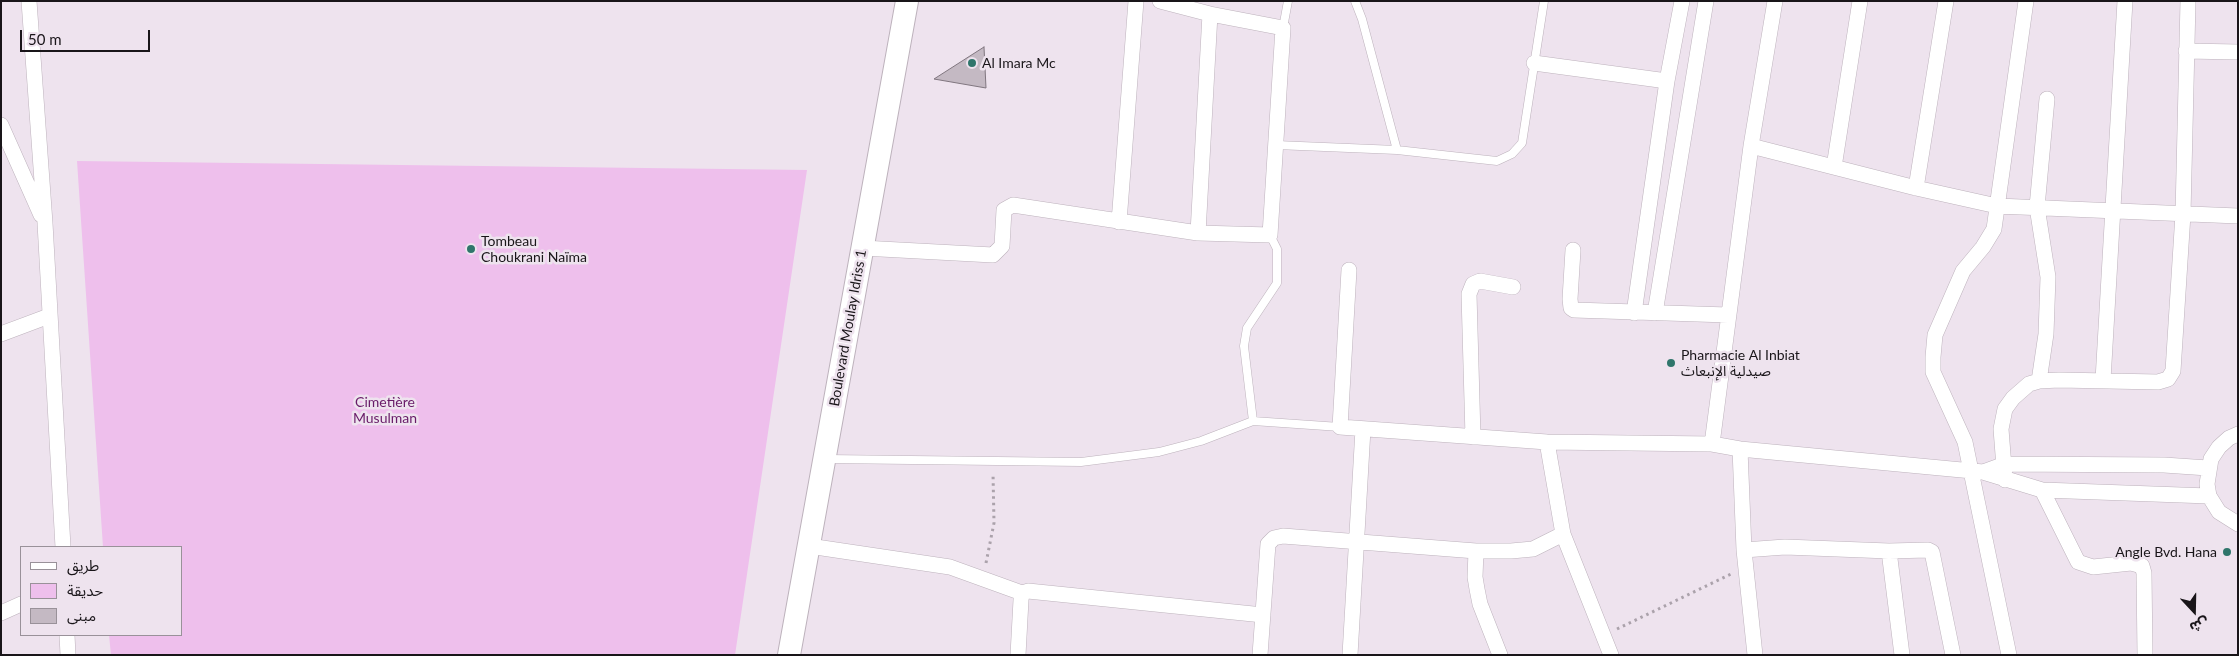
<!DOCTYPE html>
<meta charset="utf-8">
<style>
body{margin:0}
#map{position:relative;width:2239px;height:656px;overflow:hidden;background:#eee3ee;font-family:Lato,"Noto Sans Arabic",sans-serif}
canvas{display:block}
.frame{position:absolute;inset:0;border:2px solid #191519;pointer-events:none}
.legend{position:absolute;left:20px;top:546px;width:162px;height:90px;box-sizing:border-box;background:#eee3ee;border:1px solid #999199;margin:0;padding:6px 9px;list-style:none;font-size:15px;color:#191519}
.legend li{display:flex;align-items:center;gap:10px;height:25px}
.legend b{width:25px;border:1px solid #999199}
.north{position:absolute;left:2169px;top:586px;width:50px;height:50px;-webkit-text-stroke:4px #eee3ee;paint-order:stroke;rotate:159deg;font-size:14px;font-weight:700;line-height:20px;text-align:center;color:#191519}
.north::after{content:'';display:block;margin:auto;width:18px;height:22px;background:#191519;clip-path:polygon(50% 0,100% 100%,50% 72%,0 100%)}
.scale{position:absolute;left:20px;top:30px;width:130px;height:22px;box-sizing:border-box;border:2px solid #191519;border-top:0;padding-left:6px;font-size:15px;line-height:18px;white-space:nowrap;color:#191519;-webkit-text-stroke:4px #eee3ee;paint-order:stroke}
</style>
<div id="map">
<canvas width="2239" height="656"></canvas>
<div class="frame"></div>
<ul class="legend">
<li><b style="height:6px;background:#fff"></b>طريق</li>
<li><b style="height:14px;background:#eebfec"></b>حديقة</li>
<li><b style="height:14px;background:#c4b9c3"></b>مبنى</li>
</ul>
<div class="north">ش</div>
<div class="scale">50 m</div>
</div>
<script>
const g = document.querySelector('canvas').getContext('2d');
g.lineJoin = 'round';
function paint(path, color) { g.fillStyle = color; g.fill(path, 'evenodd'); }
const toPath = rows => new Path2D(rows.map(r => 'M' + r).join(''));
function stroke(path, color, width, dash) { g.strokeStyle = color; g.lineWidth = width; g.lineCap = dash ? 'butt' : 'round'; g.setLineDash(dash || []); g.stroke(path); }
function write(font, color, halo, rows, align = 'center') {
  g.font = font + ' Lato,"Noto Sans Arabic",sans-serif'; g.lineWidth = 5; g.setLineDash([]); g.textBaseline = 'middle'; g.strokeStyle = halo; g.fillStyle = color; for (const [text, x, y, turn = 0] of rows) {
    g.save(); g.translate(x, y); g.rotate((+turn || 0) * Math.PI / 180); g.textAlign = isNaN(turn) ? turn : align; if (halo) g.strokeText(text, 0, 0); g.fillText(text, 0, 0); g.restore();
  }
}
paint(toPath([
 [77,161,807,170,735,655,111,655,109,635,181,635,181,547,103,547]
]), '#eebfec');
const building = toPath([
 [984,47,986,88,934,79,984,47]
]);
paint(building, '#c4b9c3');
stroke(building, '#80767f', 1);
const lane = toPath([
 [1283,28,1288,1],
 [1276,145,1397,150,1362,19,1355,1],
 [1397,150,1497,161,1512,154,1522,143,1544,1],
 [1270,235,1277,249,1277,283,1247,328,1244,346,1253,421,1340,427],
 [826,459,1081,462,1159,452,1201,441,1253,421]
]);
const street = toPath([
 [29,1,45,223,63,547],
 [2186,51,2238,52],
 [1534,63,1667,81],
 [1,125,41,215],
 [1751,146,1916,188,1997,206,2238,216],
 [1834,167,1860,1],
 [1916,188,1946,1],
 [1119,222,1136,1],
 [1198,233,1210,14],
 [862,248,993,255,1002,246,1004,210,1013,205,1198,233,1270,235,1283,28,1210,14,1160,1],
 [1573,250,1570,299,1571,308,1574,310,1728,315],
 [1349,270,1340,427,1547,442,1712,444,1740,449,1983,472],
 [1634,313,1667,81,1682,1],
 [1655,313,1706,1],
 [1,334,49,316],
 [2103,380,2125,1],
 [2039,381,2046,334,2048,277,2037,207,2047,99],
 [2238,434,2229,438,2219,447,2211,459,2207,484,2209,496,2219,512,2238,524],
 [1473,437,1469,294,1473,284,1480,281,1513,287],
 [1547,442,1563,534,1611,655],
 [1712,444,1751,146,1775,1],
 [1740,449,1744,550,1755,655],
 [2208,468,2164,465,2005,464,1983,472,2042,490,2209,496],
 [2005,480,2001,429,2005,409,2013,398,2029,384,2039,381,2059,380,2158,382,2168,379,2173,371,2183,214,2188,1],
 [2042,490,2078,562,2093,567,2131,563,2142,566,2144,573,2145,655],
 [809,546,950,567,1022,593],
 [1744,550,1785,547,1889,551,1928,550,1932,552,1953,655],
 [1476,551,1475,577,1477,589,1480,604,1500,655],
 [1889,551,1902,655],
 [1,613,21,604],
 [67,635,68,655],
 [1018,655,1021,600,1022,593,1028,591,1263,615],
 [1260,655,1268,544,1274,538,1283,536,1476,551,1511,551,1533,549,1563,534],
 [1350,655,1363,429],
 [2009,655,1965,442,1933,372,1933,357,1935,335,1963,271,1983,247,1994,229,2026,1]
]);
const secondary = toPath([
 [789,655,907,1]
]);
stroke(lane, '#bdb2bc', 9);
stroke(street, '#bdb2bc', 16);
stroke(secondary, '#bdb2bc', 24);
stroke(toPath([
 [986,563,994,523,993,473],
 [1617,629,1731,574]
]), '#aba2ab', 3, [2.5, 4]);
stroke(lane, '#fff', 8);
stroke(street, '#fff', 15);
stroke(secondary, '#fff', 22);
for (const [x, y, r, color] of [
 [972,63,5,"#2f756b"],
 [471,249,5,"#2f756b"],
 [1671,363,5,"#2f756b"],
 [2227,552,5,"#2f756b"]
]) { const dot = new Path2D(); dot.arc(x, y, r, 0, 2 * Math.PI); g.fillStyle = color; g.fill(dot); stroke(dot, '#eee3ee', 2); }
write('14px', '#191519', '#eee3ee', [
 ["Al Imara Mc",982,63],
 ["Tombeau",481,241],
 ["Choukrani Naïma",481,257],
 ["Pharmacie Al Inbiat",1681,355],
 ["صيدلية الإنبعاث",1681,371],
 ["Angle Bvd. Hana",2217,552,"right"]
], 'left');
write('14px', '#191519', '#eee3ee', [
 ["Boulevard Moulay Idriss 1",848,328,-80]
]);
write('14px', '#681b68', '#eee3ee', [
 ["Cimetière",385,402],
 ["Musulman",385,418]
]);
</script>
